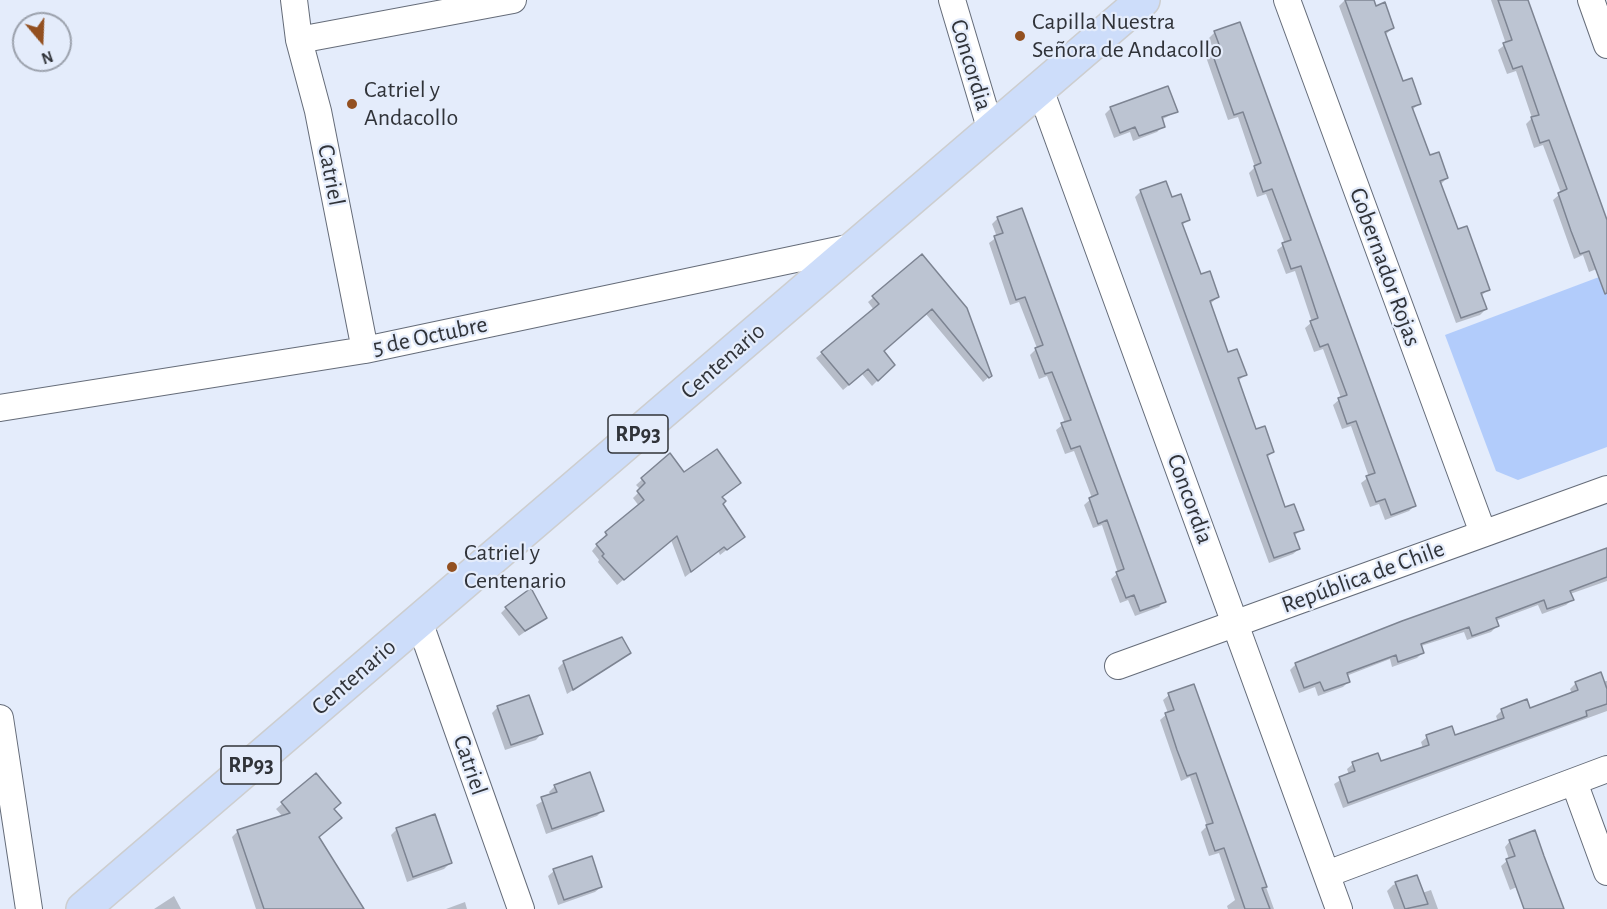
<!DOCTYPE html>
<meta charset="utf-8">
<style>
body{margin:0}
#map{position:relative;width:1607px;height:909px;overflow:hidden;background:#e4ecfb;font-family:"Alegreya Sans",sans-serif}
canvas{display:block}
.north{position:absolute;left:12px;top:12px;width:60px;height:60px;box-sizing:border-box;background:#e4ecfb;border:2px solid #9ca2ad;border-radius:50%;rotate:161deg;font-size:16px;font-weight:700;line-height:24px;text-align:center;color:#303339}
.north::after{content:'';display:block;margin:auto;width:21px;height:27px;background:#935020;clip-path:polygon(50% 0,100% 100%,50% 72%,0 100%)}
</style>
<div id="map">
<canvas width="1607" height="909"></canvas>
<div class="north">N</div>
</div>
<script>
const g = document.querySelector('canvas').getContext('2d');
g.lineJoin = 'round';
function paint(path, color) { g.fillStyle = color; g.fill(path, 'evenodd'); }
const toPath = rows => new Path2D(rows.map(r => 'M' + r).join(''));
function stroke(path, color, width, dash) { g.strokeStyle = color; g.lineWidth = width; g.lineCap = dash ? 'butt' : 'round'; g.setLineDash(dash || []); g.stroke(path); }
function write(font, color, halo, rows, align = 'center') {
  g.font = font + ' "Alegreya Sans",sans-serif'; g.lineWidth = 4.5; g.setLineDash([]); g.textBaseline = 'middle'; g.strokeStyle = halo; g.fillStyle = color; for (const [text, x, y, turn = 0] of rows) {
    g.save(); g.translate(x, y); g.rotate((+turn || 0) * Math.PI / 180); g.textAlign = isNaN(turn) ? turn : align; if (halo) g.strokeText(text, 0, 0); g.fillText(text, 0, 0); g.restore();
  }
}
paint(toPath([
 [1607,274,1607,447,1518,480,1496,471,1445,335]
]), '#b2ccfb');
paint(toPath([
 [1345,0,1372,0,1375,8,1393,28,1385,35,1402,83,1420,103,1412,110,1429,157,1447,178,1441,184,1457,231,1489,289,1481,296,1486,309,1480,315,1456,323,1339,6],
 [1491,0,1526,0,1607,225,1607,265,1589,272,1583,255,1574,259,1553,200,1561,193,1543,145,1534,148,1526,124,1532,118,1516,71,1507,74,1498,50,1506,44],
 [1215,32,1415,505,1409,511,1385,520,1379,504,1370,507,1361,483,1369,477,1351,426,1342,429,1333,405,1341,398,1323,349,1314,352,1310,341,1305,328,1312,322,1295,271,1286,274,1277,250,1285,244,1266,194,1257,197,1249,173,1255,167,1238,117,1228,120,1206,57,1214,51,1209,38],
 [1111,108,1176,112,1161,120,1163,126,1157,132,1133,141,1130,132,1114,138,1105,114],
 [1141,191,1189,219,1181,226,1200,276,1218,297,1210,304,1227,354,1245,375,1238,381,1255,431,1273,452,1266,458,1284,509,1302,529,1294,536,1299,549,1293,554,1269,563,1135,197],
 [998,218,1164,601,1159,607,1135,616,1128,600,1120,603,1111,579,1118,573,1102,525,1093,528,1084,505,1092,498,1074,451,1065,454,1056,430,1065,423,1047,376,1039,379,1030,355,1037,348,1019,302,1010,305,989,243,997,237,992,224],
 [922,256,990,376,983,382,926,314,882,351,893,365,872,386,862,374,843,390,816,358,874,310,868,302],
 [669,455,684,474,739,483,721,498,721,504,743,537,720,555,718,551,685,577,671,540,617,585,598,562,599,560,592,551,606,534,639,506,633,498,641,490,636,485],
 [1607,549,1607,581,1570,594,1572,600,1566,605,1542,614,1538,605,1495,621,1497,626,1491,632,1467,640,1464,632,1421,646,1423,652,1417,658,1392,667,1390,659,1346,676,1348,682,1343,687,1318,696,1315,687,1299,693,1290,670,1296,664],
 [506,608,545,618,519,636,501,613],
 [629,653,623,658,567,694,558,668,564,662],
 [1607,681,1607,711,1343,808,1334,784,1349,775,1347,769,1353,764,1380,763,1423,748,1421,742,1427,737,1454,737,1498,722,1496,716,1502,710,1529,710,1572,694,1570,689,1576,683],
 [1193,686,1274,909,1228,909,1227,906,1235,900,1219,853,1209,856,1201,832,1207,826,1190,777,1181,781,1160,720,1168,713,1163,700,1169,695],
 [498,707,541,734,536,740,505,750,492,713],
 [316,775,333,809,317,837,355,909,256,909,232,837,238,831,283,817,276,809],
 [555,786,602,811,597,816,546,834,536,805,551,796,549,792],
 [397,829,450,863,444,869,407,882,391,835],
 [1510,841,1563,909,1527,909,1519,886,1510,890,1501,866,1509,859,1505,847],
 [554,871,601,887,595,892,558,905,548,876],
 [1416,877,1422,893,1431,890,1438,909,1394,909,1387,891,1393,885],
 [174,896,181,909,154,909],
 [465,902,467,909,446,909]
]), '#0003');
const building = toPath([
 [1345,0,1374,0,1376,6,1385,2,1394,28,1385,32,1403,81,1412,78,1421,104,1412,107,1430,155,1439,152,1448,178,1440,181,1458,229,1467,226,1490,290,1481,293,1487,309,1461,318,1345,0],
 [1498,0,1528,0,1607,220,1607,293,1605,294,1589,251,1580,254,1571,231,1558,193,1567,189,1549,140,1540,143,1531,117,1539,115,1522,66,1513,69,1503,43,1512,40,1498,0],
 [1240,22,1416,506,1391,515,1385,499,1376,502,1366,476,1375,473,1356,421,1347,424,1338,398,1347,395,1328,344,1320,347,1310,321,1318,318,1301,266,1291,269,1282,243,1291,240,1272,189,1263,192,1254,166,1261,163,1243,112,1234,115,1211,50,1220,47,1214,31,1240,22],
 [1168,86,1178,112,1162,117,1165,127,1139,136,1135,127,1120,133,1110,107,1168,86],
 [1166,181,1172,197,1181,194,1190,220,1182,223,1201,274,1210,271,1219,297,1210,301,1228,352,1237,349,1247,375,1238,378,1256,429,1265,426,1274,452,1267,455,1285,507,1294,504,1304,530,1294,533,1300,549,1274,558,1140,190,1166,181],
 [1022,208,1166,602,1140,611,1134,595,1126,598,1116,572,1124,569,1107,520,1098,524,1089,498,1098,494,1080,446,1071,449,1061,423,1071,420,1052,372,1045,374,1035,348,1043,345,1025,297,1016,300,994,236,1003,233,997,217,1022,208],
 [922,254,967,308,992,376,989,378,932,309,884,351,895,365,878,381,868,369,849,385,821,352,879,304,872,296,922,254],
 [717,449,741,483,722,497,726,501,723,504,745,537,727,550,724,547,691,572,677,536,624,580,602,556,604,554,596,544,607,535,605,532,644,500,637,491,645,483,641,478,670,453,684,472,717,449],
 [1607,548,1607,577,1570,591,1574,600,1547,609,1544,600,1496,618,1499,626,1486,631,1472,636,1469,627,1421,644,1424,653,1398,662,1396,655,1347,673,1350,682,1324,691,1320,682,1304,688,1295,663,1402,621,1607,548],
 [531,588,547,618,525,631,505,607,531,588],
 [622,637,631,653,573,690,563,661,622,637],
 [1601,672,1607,689,1607,704,1586,711,1587,716,1348,803,1339,777,1355,771,1352,762,1378,753,1381,761,1429,745,1426,735,1452,726,1455,735,1504,718,1501,709,1527,699,1530,708,1578,690,1575,682,1601,672],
 [1194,684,1267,887,1262,888,1270,909,1245,909,1224,848,1215,851,1206,825,1213,823,1196,773,1187,776,1177,750,1165,713,1174,710,1168,693,1194,684],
 [529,695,543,734,511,745,497,706,529,695],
 [590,772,604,811,552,829,541,797,557,792,554,785,590,772],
 [316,773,341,803,334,809,342,818,319,837,364,909,264,909,237,830,290,813,281,802,316,773],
 [435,814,452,863,413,877,396,828,435,814],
 [1535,830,1544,856,1564,909,1524,909,1506,859,1515,856,1509,840,1535,830],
 [592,856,602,887,564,900,553,869,592,856],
 [1417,875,1428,904,1405,909,1395,882,1417,875]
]);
paint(building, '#bcc4d2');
stroke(building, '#7d8492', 1.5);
const minor = toPath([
 [294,0,299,40,318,111,365,350],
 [952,0,991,131],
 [1287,0,1483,533],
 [1591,0,1607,45],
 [299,40,513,0],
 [1040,89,1339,909],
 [0,408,365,350,857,246],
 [419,621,521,909],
 [1118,666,1607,489],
 [0,718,29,909],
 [1574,782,1607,872],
 [1327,874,1607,769]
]);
const primary = toPath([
 [83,909,1143,0]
]);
stroke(minor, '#656c79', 28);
stroke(primary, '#cdcecf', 36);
stroke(minor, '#fff', 26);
stroke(primary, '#cdddfa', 33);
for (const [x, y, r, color] of [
 [1020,36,6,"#935020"],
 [352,104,6,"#935020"],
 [452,567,6,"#935020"]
]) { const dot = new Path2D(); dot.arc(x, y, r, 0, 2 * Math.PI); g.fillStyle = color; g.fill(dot); stroke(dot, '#e4ecfb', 2); }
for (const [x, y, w] of [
 [638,434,60],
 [251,765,60]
]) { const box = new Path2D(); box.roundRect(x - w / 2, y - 19, w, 38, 4.5); g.fillStyle = '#e4ecfb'; g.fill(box); stroke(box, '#303339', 1.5); }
write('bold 22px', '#303339', null, [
 ["RP93",638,434],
 ["RP93",251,765]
]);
write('24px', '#303339', '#e4ecfb', [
 ["Capilla Nuestra",1032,22],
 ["Señora de Andacollo",1032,50],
 ["Catriel y",364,90],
 ["Andacollo",364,118],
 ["Catriel y",464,553],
 ["Centenario",464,581]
], 'left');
write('24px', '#303339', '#e4ecfb', [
 ["Concordia",971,65,73],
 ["Catriel",331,175,79],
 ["Gobernador Rojas",1385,267,70],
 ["5 de Octubre",430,336,-12],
 ["Centenario",723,361,-41],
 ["Concordia",1190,499,70],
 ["República de Chile",1363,577,-20],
 ["Centenario",354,677,-41],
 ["Catriel",470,765,71]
]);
</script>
